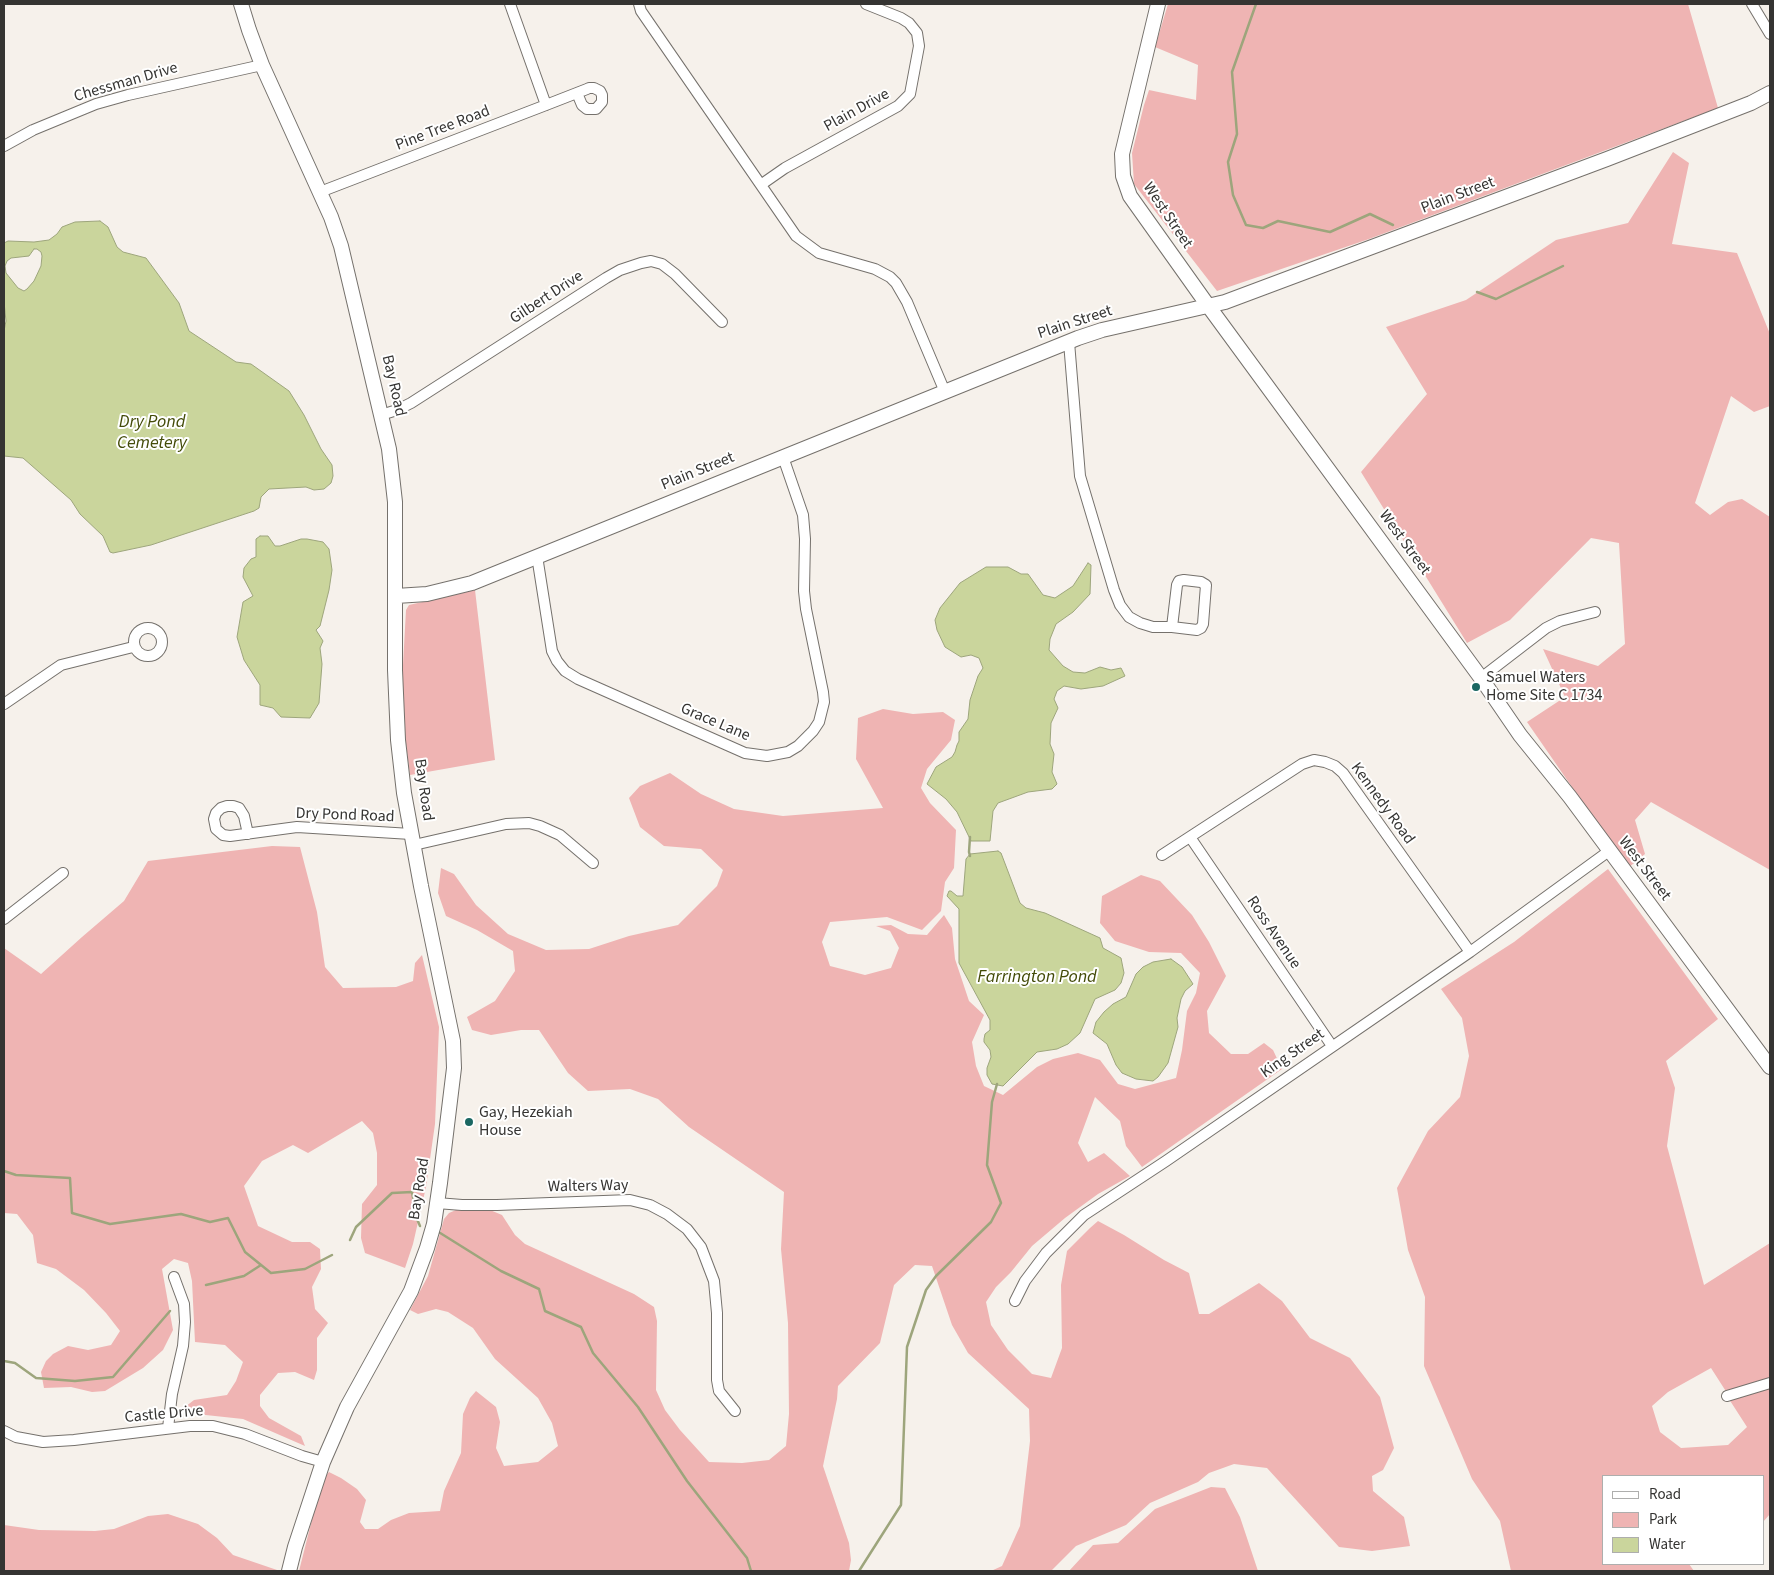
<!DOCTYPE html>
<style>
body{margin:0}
#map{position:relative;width:1774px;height:1575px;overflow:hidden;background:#f6f1eb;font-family:"Source Sans 3",sans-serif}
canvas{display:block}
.frame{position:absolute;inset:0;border:5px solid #353432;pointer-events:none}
.legend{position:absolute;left:1602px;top:1475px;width:162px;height:90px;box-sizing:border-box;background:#fff;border:1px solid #aeaead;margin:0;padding:6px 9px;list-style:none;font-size:15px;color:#353432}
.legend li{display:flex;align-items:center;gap:10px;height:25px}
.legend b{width:25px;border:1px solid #aeaead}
</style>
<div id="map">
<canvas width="1774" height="1575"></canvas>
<div class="frame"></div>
<ul class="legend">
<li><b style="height:6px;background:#fff"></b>Road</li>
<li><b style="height:14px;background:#efb4b3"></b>Park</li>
<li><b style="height:14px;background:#cad59c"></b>Water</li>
</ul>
</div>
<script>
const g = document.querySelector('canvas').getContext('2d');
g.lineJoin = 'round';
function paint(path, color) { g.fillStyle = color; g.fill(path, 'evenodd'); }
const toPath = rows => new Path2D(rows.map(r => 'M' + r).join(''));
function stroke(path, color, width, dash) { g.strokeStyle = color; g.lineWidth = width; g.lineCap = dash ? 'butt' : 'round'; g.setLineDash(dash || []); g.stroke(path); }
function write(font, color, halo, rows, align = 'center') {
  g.font = font + ' "Source Sans 3",sans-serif'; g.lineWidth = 4; g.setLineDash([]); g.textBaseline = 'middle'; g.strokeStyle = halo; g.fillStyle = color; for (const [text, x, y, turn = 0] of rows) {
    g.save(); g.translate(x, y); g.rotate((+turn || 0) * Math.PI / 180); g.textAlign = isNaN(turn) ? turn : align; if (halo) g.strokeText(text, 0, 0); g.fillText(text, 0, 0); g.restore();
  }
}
paint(toPath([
 [1168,4,1688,4,1718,108,1369,239,1217,291,1134,184,1132,153,1144,105,1149,90,1196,100,1198,65,1155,47],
 [1673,152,1689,163,1672,244,1737,253,1770,334,1770,406,1754,412,1731,396,1695,503,1710,515,1728,502,1742,499,1770,517,1770,870,1651,802,1635,820,1645,854,1628,868,1527,722,1565,697,1543,649,1598,666,1625,644,1619,543,1591,538,1510,620,1467,643,1361,472,1427,394,1386,327,1466,300,1556,240,1628,223],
 [475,590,495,760,410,775,403,721,403,665,406,610,409,605],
 [883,709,913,714,943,712,955,720,951,740,927,769,921,788,930,803,956,830,954,868,945,882,941,911,922,930,887,917,830,922,822,942,830,966,865,975,891,968,899,948,890,931,876,926,891,925,908,934,927,935,944,915,952,928,955,959,969,1001,984,1015,972,1042,976,1066,984,1086,1003,1095,1037,1067,1053,1059,1078,1053,1100,1060,1118,1084,1135,1089,1176,1078,1182,1050,1187,1011,1196,993,1200,973,1181,953,1149,952,1115,941,1100,923,1102,896,1141,875,1160,881,1192,915,1209,942,1226,976,1207,1011,1209,1033,1231,1054,1248,1054,1264,1043,1273,1050,1282,1069,1142,1167,1126,1146,1120,1121,1095,1097,1078,1143,1088,1162,1104,1153,1130,1176,1098,1194,1065,1218,1032,1246,1011,1272,996,1287,986,1302,991,1325,1008,1350,1032,1374,1051,1378,1062,1348,1061,1285,1067,1251,1090,1228,1098,1221,1124,1235,1164,1260,1189,1273,1199,1314,1209,1314,1259,1283,1282,1301,1310,1338,1350,1358,1380,1397,1394,1448,1383,1470,1372,1476,1373,1491,1404,1517,1410,1546,1372,1551,1339,1547,1267,1468,1234,1464,1209,1473,1198,1482,1150,1503,1126,1525,1076,1546,1051,1571,991,1571,1002,1566,1020,1526,1030,1441,1029,1409,968,1353,952,1325,932,1266,915,1265,894,1285,880,1343,838,1386,837,1399,823,1466,849,1543,851,1560,849,1571,299,1571,322,1480,329,1472,341,1478,357,1489,366,1500,360,1522,365,1529,378,1529,391,1520,409,1513,440,1511,444,1491,461,1453,463,1414,470,1398,476,1391,496,1407,500,1422,496,1448,504,1466,538,1462,558,1446,552,1423,538,1398,495,1359,473,1328,448,1312,436,1309,418,1314,410,1310,428,1276,444,1219,449,1213,456,1210,490,1210,502,1215,515,1235,525,1244,634,1294,654,1307,657,1321,656,1390,665,1410,680,1430,709,1462,742,1463,769,1460,786,1446,789,1414,788,1323,781,1249,784,1192,689,1127,658,1099,630,1089,588,1091,568,1073,539,1030,521,1030,491,1035,472,1030,467,1017,495,1001,515,971,513,951,477,930,446,916,438,893,441,868,454,874,476,905,508,934,546,950,589,949,629,936,678,925,717,886,723,870,701,849,664,846,640,827,629,798,640,786,670,773,701,794,734,809,783,816,883,808,856,759,858,718],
 [272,846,300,847,317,912,325,967,343,988,396,987,413,981,415,963,422,955,439,1027,435,1124,426,1187,413,1244,405,1268,365,1253,361,1238,362,1204,377,1185,377,1153,373,1133,362,1121,308,1153,293,1145,262,1161,244,1186,258,1226,292,1242,310,1242,320,1249,321,1269,312,1287,315,1309,328,1323,317,1338,317,1370,314,1380,295,1372,278,1373,260,1395,260,1406,269,1418,301,1436,305,1446,243,1419,187,1413,185,1407,194,1400,227,1395,236,1381,243,1362,225,1345,195,1342,192,1281,188,1263,174,1259,162,1269,173,1330,163,1350,143,1368,105,1391,92,1392,71,1387,44,1388,41,1372,46,1361,53,1354,68,1346,88,1350,111,1345,120,1331,106,1313,84,1290,56,1269,37,1263,33,1235,17,1214,4,1213,4,948,41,974,82,937,124,901,148,861],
 [1608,869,1718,1019,1666,1061,1675,1088,1667,1146,1704,1285,1770,1243,1770,1381,1727,1393,1711,1368,1668,1392,1652,1406,1660,1432,1681,1448,1728,1445,1747,1427,1727,1396,1770,1383,1770,1514,1763,1522,1763,1476,1603,1476,1603,1564,1689,1564,1694,1571,1511,1571,1500,1521,1472,1479,1424,1366,1425,1297,1408,1250,1397,1188,1428,1131,1460,1097,1469,1056,1462,1018,1441,989,1514,942],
 [1211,1487,1225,1488,1240,1517,1258,1571,1069,1571,1093,1545,1118,1543,1155,1509],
 [168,1514,198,1524,217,1538,233,1555,280,1571,4,1571,4,1525,39,1530,95,1531,114,1529,148,1516]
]), '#efb4b3');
const water = toPath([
 [100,221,108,227,117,247,123,252,146,258,179,303,189,331,236,362,251,364,289,391,304,415,321,449,332,465,333,476,331,483,324,489,314,490,306,487,269,489,261,497,259,508,254,511,151,545,113,553,110,552,103,536,80,514,71,500,23,458,4,456,4,331,6,321,4,302,4,243,8,241,34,242,49,240,57,234,62,227,75,222,100,221],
 [34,249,37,249,41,252,42,256,41,266,34,281,27,289,24,291,18,288,6,273,5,266,7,261,11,258,29,256,34,249],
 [260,536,268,536,275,546,280,546,301,539,307,539,323,542,329,549,332,570,329,590,320,626,316,630,323,641,320,648,322,664,319,703,310,718,281,717,273,708,260,705,260,685,244,660,237,637,243,602,253,596,243,577,244,568,251,559,256,557,256,539,260,536],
 [1088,563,1091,565,1090,594,1073,612,1056,624,1050,639,1049,650,1063,666,1073,672,1085,673,1100,667,1111,670,1121,668,1125,676,1103,686,1081,689,1064,686,1057,691,1054,699,1058,708,1051,723,1050,744,1054,754,1052,772,1057,784,1052,789,1028,792,998,803,993,811,990,841,971,841,957,812,946,799,927,784,936,767,952,757,955,752,957,745,959,741,959,732,968,719,970,700,978,676,983,668,979,658,971,655,961,657,945,647,937,630,935,620,940,608,960,583,986,567,1008,567,1021,574,1028,574,1043,595,1055,598,1073,586,1088,563],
 [998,851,1001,853,1020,903,1026,908,1045,913,1100,938,1103,948,1121,958,1124,973,1121,983,1115,990,1095,999,1080,1033,1068,1044,1057,1049,1037,1052,1003,1086,992,1084,987,1075,987,1068,991,1057,990,1050,984,1042,984,1039,985,1034,990,1030,990,1020,959,963,959,909,947,896,949,891,951,891,957,896,963,896,966,859,970,854,998,851],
 [1171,959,1182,967,1193,984,1185,991,1181,999,1177,1018,1178,1027,1168,1063,1158,1077,1153,1081,1136,1079,1122,1073,1116,1065,1107,1044,1093,1033,1096,1022,1104,1012,1113,1004,1126,997,1136,974,1143,967,1153,962,1171,959]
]);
paint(water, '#cad59c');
stroke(water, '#9da57c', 1);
stroke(toPath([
 [1256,4,1232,72,1237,134,1228,162,1233,195,1246,225,1263,228,1278,221,1330,232,1370,214,1393,225],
 [1477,292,1496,299,1563,266],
 [970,856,969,852,970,837],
 [4,1171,16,1175,70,1178,72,1213,110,1224,181,1214,210,1222,228,1218,245,1252,271,1273,305,1269,332,1255],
 [437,1231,501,1271,539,1289,545,1311,581,1327,593,1353,638,1407,687,1481,747,1558,751,1571],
 [350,1240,356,1227,392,1193,412,1192,417,1219,420,1226],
 [206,1285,244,1276,261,1265],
 [4,1361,15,1363,36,1378,75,1381,113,1377,170,1311],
 [859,1571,901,1505,907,1347,926,1290,936,1276,991,1222,1001,1203,987,1165,992,1102,997,1084]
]), '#9da57c', 2.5);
const street = toPath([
 [510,4,546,105],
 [639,4,641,11,796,236,819,253,875,269,890,277,896,283,907,302,945,392],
 [1752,4,1770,34],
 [4,146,33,130,96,104,128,95,262,65],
 [762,184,785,168,898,106,910,94,919,46,917,33,909,23,901,18,866,4],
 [320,192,546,105,587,89,589,88,594,88,600,91,602,95,602,102,596,109,587,109,582,105,577,93],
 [1069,342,1080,476,1114,590,1120,605,1129,617,1140,623,1153,627,1172,627,1197,630,1201,628,1203,624,1206,585,1201,582,1184,580,1179,581,1177,585,1172,627],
 [381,415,397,410,411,403,606,278,620,270,641,263,651,261,662,264,675,274,722,322],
 [537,556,552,651,557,661,565,671,578,679,745,753,767,756,788,752,798,746,813,731,819,722,824,702,823,692,806,609,804,591,805,539,803,515,783,457],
 '134 642a14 14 0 1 1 28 0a14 14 0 1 1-28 0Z',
 [1481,678,1546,628,1560,621,1595,612],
 [4,704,61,665,133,647],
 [248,834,244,816,239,808,233,806,227,806,221,808,216,813,214,819,216,829,223,835,230,836,297,827,411,834],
 [1190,837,1332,1046],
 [414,845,506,824,529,823,540,826,560,835,593,863],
 [1162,855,1302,764,1314,760,1325,762,1335,766,1343,773,1470,952],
 [4,919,63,873],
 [437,1203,462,1205,497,1205,630,1200,650,1205,667,1214,687,1229,701,1247,714,1281,717,1313,717,1380,719,1391,735,1411],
 [1015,1301,1025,1281,1046,1253,1084,1215,1166,1161,1470,952,1609,851],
 [1727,1396,1770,1383],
 [168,1428,172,1394,183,1346,185,1322,184,1304,174,1277],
 [4,1431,16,1437,43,1442,74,1440,190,1426,213,1426,245,1434,302,1456,323,1462]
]);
const secondary = toPath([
 [241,4,249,30,262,65,331,217,341,246,389,449,395,502,395,670,398,740,404,793,421,886,453,1041,454,1068,440,1183,434,1224,427,1248,411,1291,347,1407,323,1462,295,1547,289,1571],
 [1158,4,1122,154,1123,176,1130,196,1204,300,1481,678,1520,735,1570,797,1770,1067],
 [396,596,427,594,472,583,1078,338,1102,330,1225,302,1607,159,1751,103,1770,93]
]);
stroke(street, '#75716c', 12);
stroke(secondary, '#75716c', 16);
stroke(street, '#fff', 10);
stroke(secondary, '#fff', 14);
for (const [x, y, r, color] of [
 [1476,687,5,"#1b6762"],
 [469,1122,5,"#1b6762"]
]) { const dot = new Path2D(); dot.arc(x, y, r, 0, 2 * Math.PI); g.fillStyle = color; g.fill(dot); stroke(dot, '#fff', 2); }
write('16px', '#353432', '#fff', [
 ["Chessman Drive",126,83,-16],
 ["Plain Drive",857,111,-29],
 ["Pine Tree Road",443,129,-21],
 ["Plain Street",1458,196,-21],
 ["West Street",1167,216,56],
 ["Gilbert Drive",547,298,-33],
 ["Plain Street",1075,323,-18],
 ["Bay Road",393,386,77],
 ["Plain Street",698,472,-22],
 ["West Street",1404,543,54],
 ["Grace Lane",715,723,23],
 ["Bay Road",423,790,82],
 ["Kennedy Road",1382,804,54],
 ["Dry Pond Road",345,816,2],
 ["West Street",1644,869,53],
 ["Ross Avenue",1273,933,56],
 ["King Street",1293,1054,-35],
 ["Walters Way",588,1187,-1],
 ["Bay Road",420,1189,-81],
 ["Castle Drive",164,1415,-5]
]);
write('16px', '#353432', '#fff', [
 ["Samuel Waters",1486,678],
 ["Home Site C 1734",1486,696],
 ["Gay, Hezekiah",479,1113],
 ["House",479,1131]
], 'left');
write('italic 18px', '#434b08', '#fff', [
 ["Dry Pond",152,423],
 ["Cemetery",152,444],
 ["Farrington Pond",1037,978]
]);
</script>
